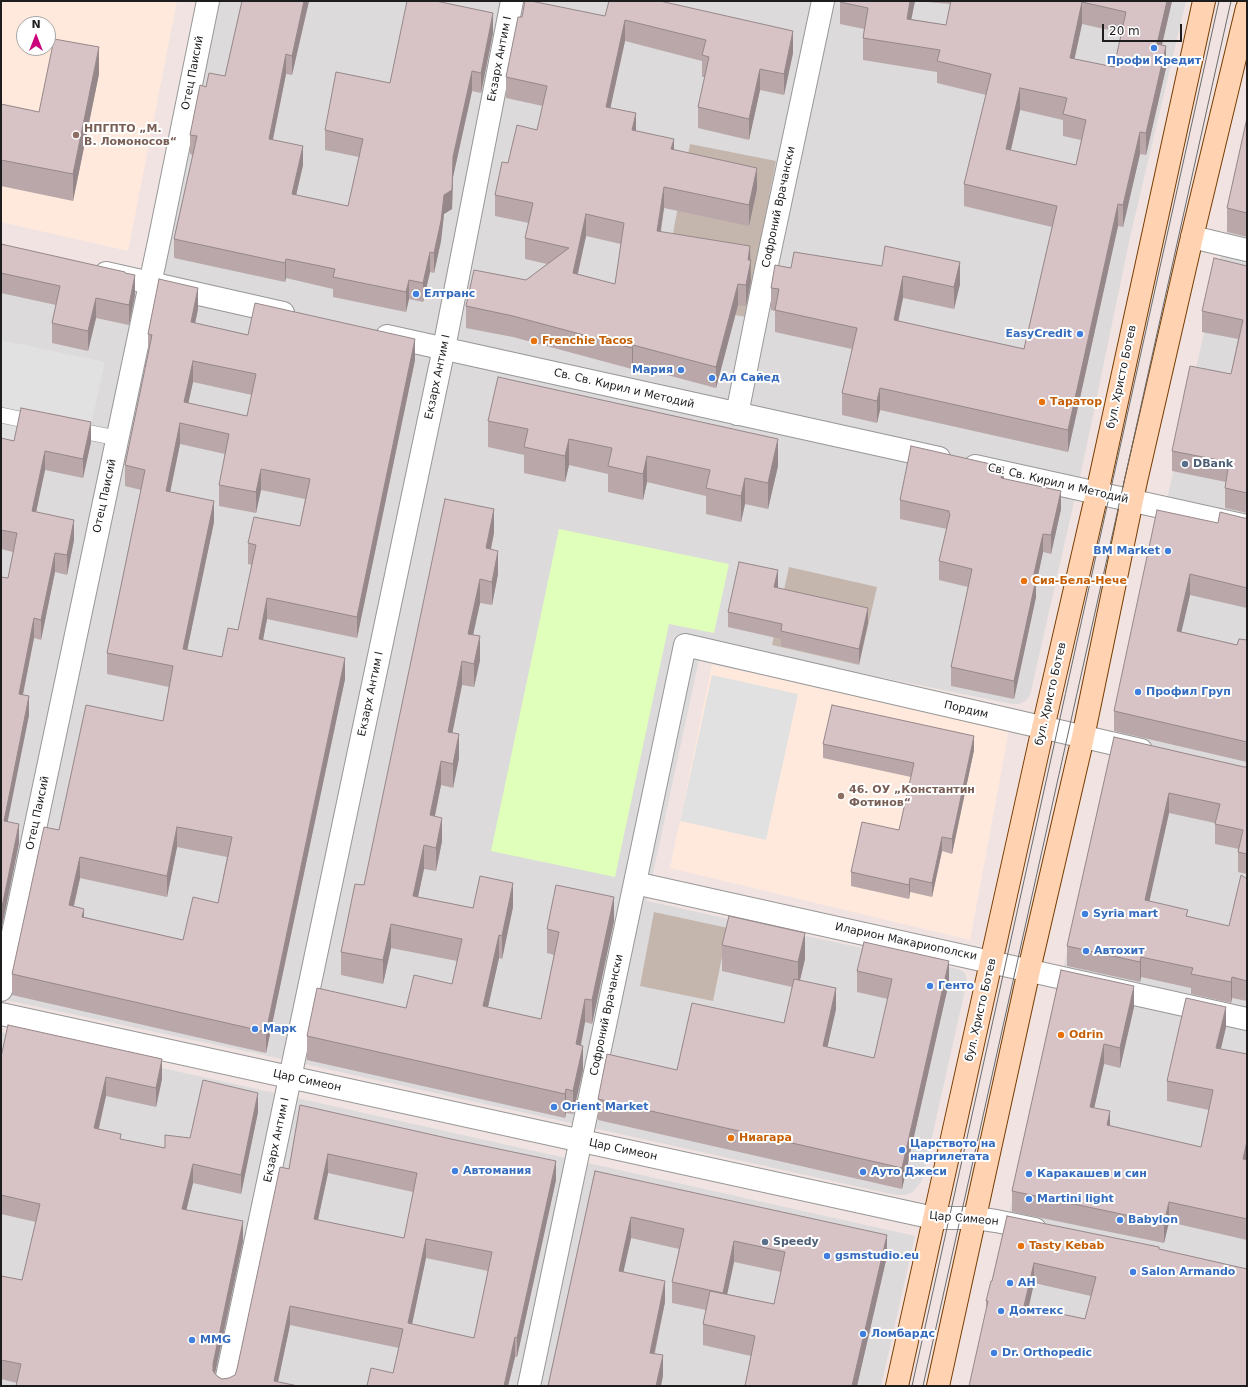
<!DOCTYPE html>
<meta charset="utf-8">
<style>
body{margin:0}
#map{position:relative;width:1248px;height:1387px;overflow:hidden;background:#f0e3e2;font-family:"DejaVu Sans",sans-serif}
canvas{display:block}
.frame{position:absolute;inset:0;border:2px solid #1d1d1d;pointer-events:none}
.north{position:absolute;left:16px;top:16px;width:40px;height:40px;box-sizing:border-box;background:#fff;border:1px solid #a5a5a5;border-radius:50%;rotate:0deg;font-size:11px;font-weight:700;line-height:16px;text-align:center;color:#1d1d1d}
.north::after{content:'';display:block;margin:auto;width:14px;height:18px;background:#cb007c;clip-path:polygon(50% 0,100% 100%,50% 72%,0 100%)}
.scale{position:absolute;left:1102px;top:24px;width:80px;height:18px;box-sizing:border-box;border:2px solid #1d1d1d;border-top:0;padding-left:5px;font-size:12px;line-height:14px;white-space:nowrap;color:#1d1d1d;-webkit-text-stroke:3px #fff;paint-order:stroke}
</style>
<div id="map">
<canvas width="1248" height="1387"></canvas>
<div class="frame"></div>
<div class="north">N</div>
<div class="scale">20 m</div>
</div>
<script>
const g = document.querySelector('canvas').getContext('2d');
g.lineJoin = 'round';
function paint(path, color) { g.fillStyle = color; g.fill(path, 'evenodd'); }
const toPath = rows => new Path2D(rows.map(r => 'M' + r).join(''));
function stroke(path, color, width, dash) { g.strokeStyle = color; g.lineWidth = width; g.lineCap = dash ? 'butt' : 'round'; g.setLineDash(dash || []); g.stroke(path); }
function write(font, color, halo, rows, align = 'center') {
  g.font = font + ' "DejaVu Sans",sans-serif'; g.lineWidth = 4; g.setLineDash([]); g.textBaseline = 'middle'; g.strokeStyle = halo; g.fillStyle = color; for (const [text, x, y, turn = 0] of rows) {
    g.save(); g.translate(x, y); g.rotate((+turn || 0) * Math.PI / 180); g.textAlign = isNaN(turn) ? turn : align; if (halo) g.strokeText(text, 0, 0); g.fillText(text, 0, 0); g.restore();
  }
}
paint(toPath([
 [214,1,1186,1,1130,237,1086,449,1031,691,1029,697,1025,701,1019,704,1012,704,703,641,647,901,958,969,965,973,967,981,923,1177,921,1182,913,1192,905,1195,896,1195,259,1054,1,999,1,251,153,287],
 [1247,138,1247,1386,971,1386],
 [1,1032,915,1236,881,1386,1,1386]
]), '#dcdadb');
paint(toPath([
 [1,1,177,1,128,251,1,222],
 [24,24,48,24,48,48,24,48],
 [712,665,1010,725,970,940,670,868]
]), '#ffe9dc');
paint(toPath([
 [690,144,776,161,746,317,660,301],
 [789,567,877,587,859,665,772,645],
 [654,912,728,928,713,1001,640,986]
]), '#c5b6ad');
paint(toPath([
 [559,529,729,564,714,633,669,624,615,877,491,851]
]), '#dfffba');
paint(toPath([
 [1,340,105,362,88,438,14,445,1,442],
 [712,675,798,694,766,840,680,821]
]), '#e1e1e1');
const service = toPath([
 [1,415,38,423],
 [71,429,117,438]
]);
const minor = toPath([
 [1192,237,1247,250],
 [106,273,283,313],
 [387,336,939,458],
 [737,414,765,274,823,1],
 [975,466,1247,526],
 [635,883,1247,1019],
 [1,990,161,232,208,1],
 [975,1218,996,1221,1035,1229],
 [225,1386,444,348,512,1],
 [529,1386,685,645,1141,750]
]);
const tertiary = toPath([
 [1,1014,934,1218,975,1218]
]);
const secondary = toPath([
 [897,1386,1043,728,1097,493,1204,1],
 [938,1386,1029,970,1083,737,1136,481,1192,237,1247,8]
]);
stroke(service, '#979797', 16);
stroke(minor, '#979797', 24);
stroke(tertiary, '#979797', 24);
stroke(secondary, '#793c00', 24);
stroke(service, '#fff', 15);
stroke(minor, '#fff', 22);
stroke(tertiary, '#fff', 22);
stroke(secondary, '#ffd3b1', 22);
stroke(toPath([
 [912,1386,1219,1],
 [923,1386,1231,1]
]), '#6b6b6b', 1);
paint(toPath([
 [242,1,309,1,292,75,286,74,273,140,303,165,296,195,348,206,359,157,325,150,325,130,390,83,493,33,481,93,472,91,453,177,452,209,444,214,441,241,434,273,430,272,423,302,409,299,406,312,333,297,333,289,286,278,285,282,174,258,174,239,193,155,190,154,190,135,206,87,225,76],
 [525,1,793,53,784,95,760,90,749,140,698,128,698,107,705,77,702,77,702,61,625,41,610,108,636,131,674,150,757,189,749,226,664,208,661,232,750,260,751,281,746,306,738,305,716,388,633,366,632,369,513,337,466,328,466,306,526,280,547,264,525,259,525,238,529,223,495,216,495,195,508,163,537,130,543,106,506,98,506,77,522,17],
 [586,236,621,244,615,284,578,274],
 [840,1,1172,1,1162,45,1166,68,1146,155,1140,154,1123,227,1118,226,1068,452,880,410,877,423,842,415,842,393,852,349,775,332,775,311,771,310,771,288,791,268,794,252,960,284,954,309,903,298,898,321,1024,349,1052,227,964,206,964,184,986,95,937,83,937,72,863,60,863,38,864,29,840,24],
 [915,1,950,4,946,25,911,19],
 [1082,24,1122,33,1114,67,1074,59],
 [1020,110,1063,120,1063,136,1081,140,1076,165,1011,150],
 [99,74,73,201,1,186,1,104,39,112],
 [1247,118,1247,237,1227,232,1227,208],
 [1,244,125,273,135,295,129,325,96,318,88,351,52,343,52,323,56,305,1,293],
 [1247,266,1247,513,1225,508,1225,488,1226,482,1172,471,1172,451,1231,374,1238,339,1202,332,1202,311],
 [198,309,195,323,248,335,415,360,357,638,267,619,263,640,345,679,266,1053,12,995,12,974,59,830,163,721,169,687,107,674,107,653,141,490,125,486,125,465,148,355,148,334],
 [193,382,252,395,247,416,188,403],
 [180,444,225,454,219,485,219,506,256,513,261,490,305,499,300,526,248,543,248,564,252,565,238,630,222,657,187,650,214,522,170,492],
 [177,847,227,857,218,903,183,940,84,917,74,906,80,878,167,897],
 [488,421,778,466,768,509,745,504,741,522,706,514,706,496,647,482,643,500,608,492,608,474,569,465,565,482,524,473,524,455,488,447],
 [1,438,14,441,91,442,83,478,45,470,36,512,74,540,67,575,55,572,41,640,34,638,23,695,29,715,7,821,19,843,1,931,8,578,13,552,1,549],
 [1004,479,1061,509,1051,554,1043,552,1036,585,1036,597,1014,699,951,686,951,667,968,587,939,580,939,561,947,529,900,519,900,500],
 [1244,518,1247,518,1247,608,1190,595,1181,632,1237,645,1247,640,1247,762,1114,731,1114,711,1218,523],
 [494,533,491,549,498,574,492,605,480,603,473,635,480,660,474,687,462,685,452,733,459,758,453,788,441,785,435,816,442,841,436,871,424,869,418,897,473,908,513,907,502,959,499,958,488,1007,541,1019,554,955,547,953,547,929,614,921,592,1024,585,1022,581,1046,583,1070,573,1114,566,1113,565,1118,307,1060,307,1036,406,1008,452,984,457,961,391,948,383,984,341,975,341,952,364,885],
 [778,586,778,588,868,623,859,664,781,646,781,639,728,627,728,612],
 [1114,737,1244,767,1247,767,1247,874,1238,872,1238,852,1239,849,1215,844,1215,823,1169,813,1149,901,1188,917,1229,926,1247,879,1247,1001,1232,998,1231,1003,1191,994,1191,988,1141,977,1140,982,1067,966,1067,946],
 [823,744,974,750,952,854,942,851,932,897,910,892,909,899,851,886,851,872,899,830,911,777,823,758],
 [722,945,805,959,800,980,836,1009,827,1047,874,1058,888,999,857,992,857,971,949,982,902,1189,598,1120,598,1099,677,1070,784,1023,792,987,722,971],
 [1061,970,1134,1007,1120,1068,1104,1064,1094,1108,1110,1126,1201,1147,1209,1110,1167,1101,1167,1081,1226,1027,1221,1049,1247,1054,1247,1240,1169,1222,1164,1243,1012,1212,1012,1191],
 [1,1057,162,1079,156,1107,106,1096,99,1129,121,1139,165,1148,258,1112,241,1194,193,1183,186,1210,243,1241,215,1373,217,1376,222,1379,229,1378,235,1375,237,1369,289,1169,300,1105,556,1180,517,1357,515,1357,508,1386,367,1386,393,1373,399,1348,290,1325,278,1382,17,1383,1,1379,1,1276,22,1280,36,1222,1,1214],
 [328,1173,413,1192,404,1238,318,1220],
 [426,1258,488,1271,474,1338,412,1324],
 [595,1171,887,1256,857,1386,745,1386,751,1356,703,1345,703,1324,706,1310,672,1303,672,1282,679,1249,631,1238,623,1272,665,1302,655,1353,663,1376,548,1386],
 [734,1262,781,1272,774,1304,727,1294],
 [1007,1216,1159,1249,1247,1386,986,1307,986,1301,992,1281],
 [1034,1283,1091,1296,1085,1319,1029,1307]
]), '#b9a7a9');
paint(toPath([
 [304,1,309,1,292,75,292,56],
 [910,1,915,1,907,41,907,19],
 [1167,1,1172,1,1157,66,1157,44],
 [1082,2,1082,24,1070,80,1070,58],
 [493,13,493,33,481,93,481,73],
 [625,20,625,41,606,128,606,107],
 [793,31,793,53,784,95,784,74],
 [1166,46,1166,68,1146,155,1146,133],
 [99,47,99,74,73,201,73,174],
 [286,54,286,74,269,158,269,139],
 [760,69,760,90,749,140,749,119],
 [472,71,472,91,453,177,452,209,444,214,441,241,434,273,434,253,444,195],
 [1020,88,1020,110,1006,171,1006,149],
 [636,113,636,134,632,130],
 [1140,132,1140,154,1123,227,1123,205],
 [674,139,674,160,671,149],
 [303,146,303,165,292,213,292,194],
 [757,168,757,189,749,226,749,205],
 [664,187,664,208,657,253,657,231],
 [1118,204,1118,226,1068,452,1068,430],
 [586,214,586,236,573,294,573,273],
 [750,246,751,281,746,306,746,285,748,260],
 [430,252,430,272,423,302,423,283],
 [286,259,286,278,285,282,285,263],
 [960,262,960,284,954,309,954,287],
 [135,275,135,295,129,325,129,305],
 [903,276,903,298,894,342,894,320],
 [409,280,409,299,406,312,406,292],
 [738,284,738,305,716,388,716,367],
 [198,288,198,309,191,343,191,322],
 [96,298,96,318,88,351,88,331],
 [415,339,415,360,357,638,357,617],
 [633,345,633,366,632,369,632,348],
 [193,361,193,382,184,423,184,402],
 [880,388,880,410,877,423,877,401],
 [91,422,91,442,83,478,83,459],
 [180,423,180,444,166,512,166,491],
 [569,439,569,465,565,482,565,456],
 [778,439,778,466,768,509,768,483],
 [45,451,45,470,32,531,32,511],
 [647,456,647,482,643,500,643,474],
 [1004,467,1004,485,1001,478],
 [261,469,261,490,256,513,256,492],
 [745,478,745,504,741,522,741,496],
 [1061,491,1061,509,1051,554,1051,535],
 [214,501,214,522,183,670,183,649],
 [494,509,494,533,486,572,486,548],
 [74,520,74,540,67,575,67,555],
 [1043,534,1043,552,1036,585,1036,597,1014,699,1014,681,1033,578],
 [498,551,498,574,492,605,492,582],
 [55,553,55,572,41,640,41,620],
 [778,570,778,586,774,602,774,587],
 [1190,574,1190,595,1177,651,1177,631],
 [480,579,480,603,468,658,468,634],
 [267,598,267,619,259,660,259,639],
 [868,608,868,623,859,664,859,649],
 [34,618,34,638,19,713,19,694],
 [480,636,480,660,474,687,474,664],
 [345,658,345,679,266,1053,266,1032],
 [462,661,462,685,448,755,448,732],
 [29,696,29,715,4,840,4,821],
 [459,734,459,758,453,788,453,764],
 [974,736,974,750,952,854,952,839],
 [441,761,441,785,430,839,430,815],
 [1169,793,1169,813,1145,921,1145,900],
 [442,818,442,841,436,871,436,848],
 [19,824,19,843,1,931,1,912],
 [177,827,177,847,167,897,167,876],
 [942,837,942,851,932,897,932,883],
 [424,845,424,869,413,919,413,896],
 [80,857,80,878,69,926,69,905],
 [910,878,910,892,909,899,909,885],
 [513,883,513,907,502,959,502,936],
 [614,897,614,921,592,1024,592,1000],
 [84,909,84,930,82,917],
 [391,924,391,948,383,984,383,960],
 [805,933,805,959,798,988,798,962],
 [499,935,499,958,483,1029,483,1006],
 [1141,957,1141,977,1140,982,1140,962],
 [949,961,949,982,902,1189,902,1168],
 [1232,977,1232,998,1231,1003,1231,982],
 [1134,986,1134,1007,1120,1068,1120,1048],
 [836,988,836,1009,823,1067,823,1046],
 [585,999,585,1022,576,1068,576,1044],
 [1226,1007,1226,1027,1216,1068,1216,1048],
 [1104,1044,1104,1064,1090,1127,1090,1107],
 [583,1046,583,1070,573,1114,573,1091],
 [162,1059,162,1079,156,1107,156,1088],
 [106,1077,106,1096,94,1148,94,1128],
 [566,1089,566,1113,565,1118,565,1094],
 [258,1093,258,1112,241,1194,241,1175],
 [1110,1111,1110,1131,1107,1125],
 [1247,1141,1247,1162,1243,1159],
 [328,1154,328,1173,314,1238,314,1219],
 [556,1161,556,1180,517,1357,517,1338],
 [193,1164,193,1183,182,1228,182,1209],
 [1169,1202,1169,1222,1164,1243,1164,1223],
 [631,1217,631,1238,619,1292,619,1271],
 [243,1221,243,1241,213,1383,213,1364],
 [887,1235,887,1256,857,1386,852,1386],
 [426,1239,426,1258,408,1343,408,1323],
 [734,1241,734,1262,723,1314,723,1293],
 [1034,1263,1034,1283,1024,1326,1024,1306],
 [665,1281,665,1302,650,1373,650,1353],
 [290,1306,290,1325,277,1386,274,1381],
 [515,1337,515,1357,508,1386,504,1386],
 [663,1355,663,1376,661,1386,656,1386]
]), '#96888a');
const building = toPath([
 [242,1,304,1,292,56,286,54,269,139,303,146,292,194,348,206,363,139,325,130,336,72,390,83,407,1,436,1,493,13,481,73,472,71,453,157,452,190,444,195,441,221,434,253,430,252,423,283,409,280,406,292,333,277,335,269,286,259,285,263,174,239,197,136,190,135,200,85,206,87,209,73,225,76,242,1],
 [525,1,531,1,605,16,609,1,660,1,793,31,784,74,760,69,749,119,698,107,709,57,702,55,706,40,625,20,606,107,636,113,632,130,674,139,671,149,757,168,749,205,664,187,657,231,750,246,748,260,751,260,746,285,738,284,716,367,633,345,632,348,513,316,466,306,474,270,526,280,569,248,525,238,533,203,495,195,502,162,508,163,517,125,537,130,547,86,506,77,518,17,522,17,525,1],
 [586,214,624,223,615,284,573,273,586,214],
 [840,1,910,1,907,19,946,25,951,1,1167,1,1157,44,1166,46,1146,133,1140,132,1123,205,1118,204,1068,430,880,388,877,401,842,393,857,328,775,310,779,289,771,288,775,265,791,268,794,252,882,266,885,246,960,262,954,287,903,276,894,320,1024,349,1057,206,964,184,991,74,937,61,940,50,863,38,868,8,840,2,840,1],
 [1082,2,1126,12,1114,67,1070,58,1082,2],
 [1020,88,1067,98,1063,114,1086,120,1076,165,1006,149,1020,88],
 [54,39,99,47,73,174,1,160,1,104,39,112,54,39],
 [1247,118,1247,213,1227,208,1247,118],
 [1,244,125,272,125,273,135,275,129,305,96,298,88,331,52,323,60,286,1,273,1,244],
 [1214,258,1247,266,1247,493,1225,488,1229,462,1172,451,1190,366,1231,374,1243,320,1202,311,1214,258],
 [159,279,198,288,191,322,248,335,255,303,415,339,357,617,267,598,259,639,345,658,266,1032,12,974,44,827,59,830,86,705,163,721,173,666,107,653,145,470,125,465,152,335,148,334,159,279],
 [193,361,256,374,247,416,184,402,193,361],
 [180,423,229,434,219,485,256,492,261,469,310,479,300,526,254,517,248,543,256,545,238,630,228,628,222,657,183,649,214,501,166,491,180,423],
 [177,827,232,837,218,903,193,897,183,940,82,917,84,909,69,905,80,857,167,876,177,827],
 [498,377,778,439,768,483,745,478,741,496,706,488,710,470,647,456,643,474,608,466,612,448,569,439,565,456,524,447,528,429,488,421,498,377],
 [21,408,91,422,83,459,45,451,32,511,74,520,67,555,55,553,41,620,34,618,19,694,29,696,4,821,19,824,1,912,1,577,8,578,17,533,1,530,1,438,14,441,21,408],
 [911,446,1004,467,1001,478,1061,491,1051,535,1043,534,1033,578,1036,579,1014,681,951,667,972,569,939,561,950,514,949,513,949,511,900,500,911,446],
 [445,499,494,509,486,548,498,551,492,582,480,579,468,634,480,636,474,664,462,661,448,732,459,734,453,764,441,761,430,815,442,818,436,848,424,845,413,896,473,908,480,876,513,883,502,936,499,935,483,1006,541,1019,559,932,547,929,556,885,614,897,592,1000,585,999,576,1044,583,1046,573,1091,566,1089,565,1094,307,1036,317,988,406,1008,414,975,452,984,462,939,391,924,383,960,341,952,355,884,364,885,445,499],
 [1157,510,1218,523,1220,512,1244,518,1247,518,1247,588,1190,574,1177,631,1237,645,1239,639,1247,640,1247,742,1114,711,1157,510],
 [739,562,778,570,774,587,868,608,859,649,781,631,782,624,728,612,739,562],
 [832,705,974,736,952,839,942,837,932,883,910,878,909,885,851,872,862,822,899,830,914,763,823,744,832,705],
 [1114,737,1244,767,1247,767,1247,854,1238,852,1243,830,1215,824,1220,804,1169,793,1145,900,1188,910,1186,916,1229,926,1241,875,1247,879,1247,981,1232,977,1231,982,1191,974,1193,968,1141,957,1140,962,1067,946,1114,737],
 [729,916,805,933,798,962,722,945,729,916],
 [864,942,949,961,902,1168,598,1099,607,1054,677,1070,692,1003,784,1023,794,979,836,988,823,1046,874,1058,892,979,857,971,864,942],
 [1061,970,1134,986,1120,1048,1104,1044,1090,1107,1110,1111,1107,1125,1201,1147,1213,1090,1167,1081,1186,998,1226,1007,1216,1048,1247,1054,1247,1141,1243,1159,1247,1160,1247,1219,1169,1202,1164,1223,1012,1191,1061,970],
 [8,1025,162,1059,156,1088,106,1077,94,1128,121,1134,120,1139,165,1148,165,1135,190,1138,203,1080,258,1093,241,1175,193,1164,182,1209,243,1221,213,1364,213,1371,217,1376,222,1379,229,1378,235,1375,237,1369,280,1167,289,1169,300,1105,451,1139,556,1161,517,1338,515,1337,504,1386,367,1386,371,1368,393,1373,403,1329,290,1306,274,1381,298,1386,16,1386,21,1364,1,1360,1,1276,22,1280,40,1204,1,1195,1,1057,8,1025],
 [328,1154,417,1173,404,1238,314,1219,328,1154],
 [426,1239,492,1252,474,1338,408,1323,426,1239],
 [595,1171,887,1235,852,1386,745,1386,755,1336,703,1324,710,1291,774,1304,785,1252,734,1241,723,1293,672,1282,684,1229,631,1217,619,1271,665,1281,650,1353,663,1355,656,1386,548,1386,595,1171],
 [1007,1216,1159,1247,1159,1249,1247,1269,1247,1386,969,1386,988,1301,986,1301,991,1281,992,1281,1007,1216],
 [1034,1263,1096,1277,1085,1319,1024,1306,1034,1263]
]);
paint(building, '#d7c2c5');
stroke(building, '#96888a', 1);
for (const [x, y, r, color] of [
 [1154,48,4,"#3f7fe0"],
 [76,135,4,"#8d6e63"],
 [416,294,4,"#3f7fe0"],
 [1080,334,4,"#3f7fe0"],
 [534,341,4,"#e8710a"],
 [681,370,4,"#3f7fe0"],
 [712,378,4,"#3f7fe0"],
 [1042,402,4,"#e8710a"],
 [1185,464,4,"#5c6f8a"],
 [1168,551,4,"#3f7fe0"],
 [1024,581,4,"#e8710a"],
 [1138,692,4,"#3f7fe0"],
 [841,796,4,"#8d6e63"],
 [1085,914,4,"#3f7fe0"],
 [1086,951,4,"#3f7fe0"],
 [930,986,4,"#3f7fe0"],
 [255,1029,4,"#3f7fe0"],
 [1061,1035,4,"#e8710a"],
 [554,1107,4,"#3f7fe0"],
 [731,1138,4,"#e8710a"],
 [902,1150,4,"#3f7fe0"],
 [455,1171,4,"#3f7fe0"],
 [863,1172,4,"#3f7fe0"],
 [1029,1174,4,"#3f7fe0"],
 [1029,1199,4,"#3f7fe0"],
 [1120,1220,4,"#3f7fe0"],
 [765,1242,4,"#5c6f8a"],
 [1021,1246,4,"#e8710a"],
 [827,1256,4,"#3f7fe0"],
 [1133,1272,4,"#3f7fe0"],
 [1010,1283,4,"#3f7fe0"],
 [1001,1311,4,"#3f7fe0"],
 [863,1334,4,"#3f7fe0"],
 [192,1340,4,"#3f7fe0"],
 [994,1353,4,"#3f7fe0"]
]) { const dot = new Path2D(); dot.arc(x, y, r, 0, 2 * Math.PI); g.fillStyle = color; g.fill(dot); stroke(dot, '#fff', 1.5); }
write('11px', '#1d1d1d', '#fff', [
 ["Екзарх Антим I",500,59,-79],
 ["Отец Паисий",193,73,-79],
 ["Софроний Врачански",779,207,-78],
 ["Екзарх Антим I",438,377,-78],
 ["бул. Христо Ботев",1122,377,-78],
 ["Св. Св. Кирил и Методий",624,389,13],
 ["Св. Св. Кирил и Методий",1058,484,13],
 ["Отец Паисий",105,496,-78],
 ["Екзарх Антим I",371,694,-78],
 ["бул. Христо Ботев",1051,694,-77],
 ["Пордим",966,710,13],
 ["Отец Паисий",38,813,-78],
 ["Иларион Макариополски",906,942,12],
 ["бул. Христо Ботев",981,1010,-77],
 ["Софроний Врачански",607,1015,-78],
 ["Цар Симеон",307,1081,12],
 ["Екзарх Антим I",277,1140,-78],
 ["Цар Симеон",623,1150,12],
 ["Цар Симеон",964,1219,5]
]);
write('bold 11px', '#366cbe', '#fff', [
 ["Профи Кредит",1154,61,"center"],
 ["Елтранс",424,294],
 ["EasyCredit",1072,334,"right"],
 ["Мария",673,370,"right"],
 ["Ал Сайед",720,378],
 ["BM Market",1160,551,"right"],
 ["Профил Груп",1146,692],
 ["Syria mart",1093,914],
 ["Автохит",1094,951],
 ["Генто",938,986],
 ["Марк",263,1029],
 ["Orient Market",562,1107],
 ["Царството на",910,1144],
 ["наргилетата",910,1157],
 ["Автомания",463,1171],
 ["Ауто Джеси",871,1172],
 ["Каракашев и син",1037,1174],
 ["Martini light",1037,1199],
 ["Babylon",1128,1220],
 ["gsmstudio.eu",835,1256],
 ["Salon Armando",1141,1272],
 ["AH",1018,1283],
 ["Домтекс",1009,1311],
 ["Ломбардс",871,1334],
 ["MMG",200,1340],
 ["Dr. Orthopedic",1002,1353]
], 'left');
write('bold 11px', '#785e54', '#fff', [
 ["НПГПТО „М.",84,129],
 ["В. Ломоносов“",84,142],
 ["46. ОУ „Константин",849,790],
 ["Фотинов“",849,803]
], 'left');
write('bold 11px', '#c56008', '#fff', [
 ["Frenchie Tacos",542,341],
 ["Таратор",1050,402],
 ["Сия-Бела-Нече",1032,581],
 ["Odrin",1069,1035],
 ["Ниагара",739,1138],
 ["Tasty Kebab",1029,1246]
], 'left');
write('bold 11px', '#4e5e75', '#fff', [
 ["DBank",1193,464],
 ["Speedy",773,1242]
], 'left');
</script>
